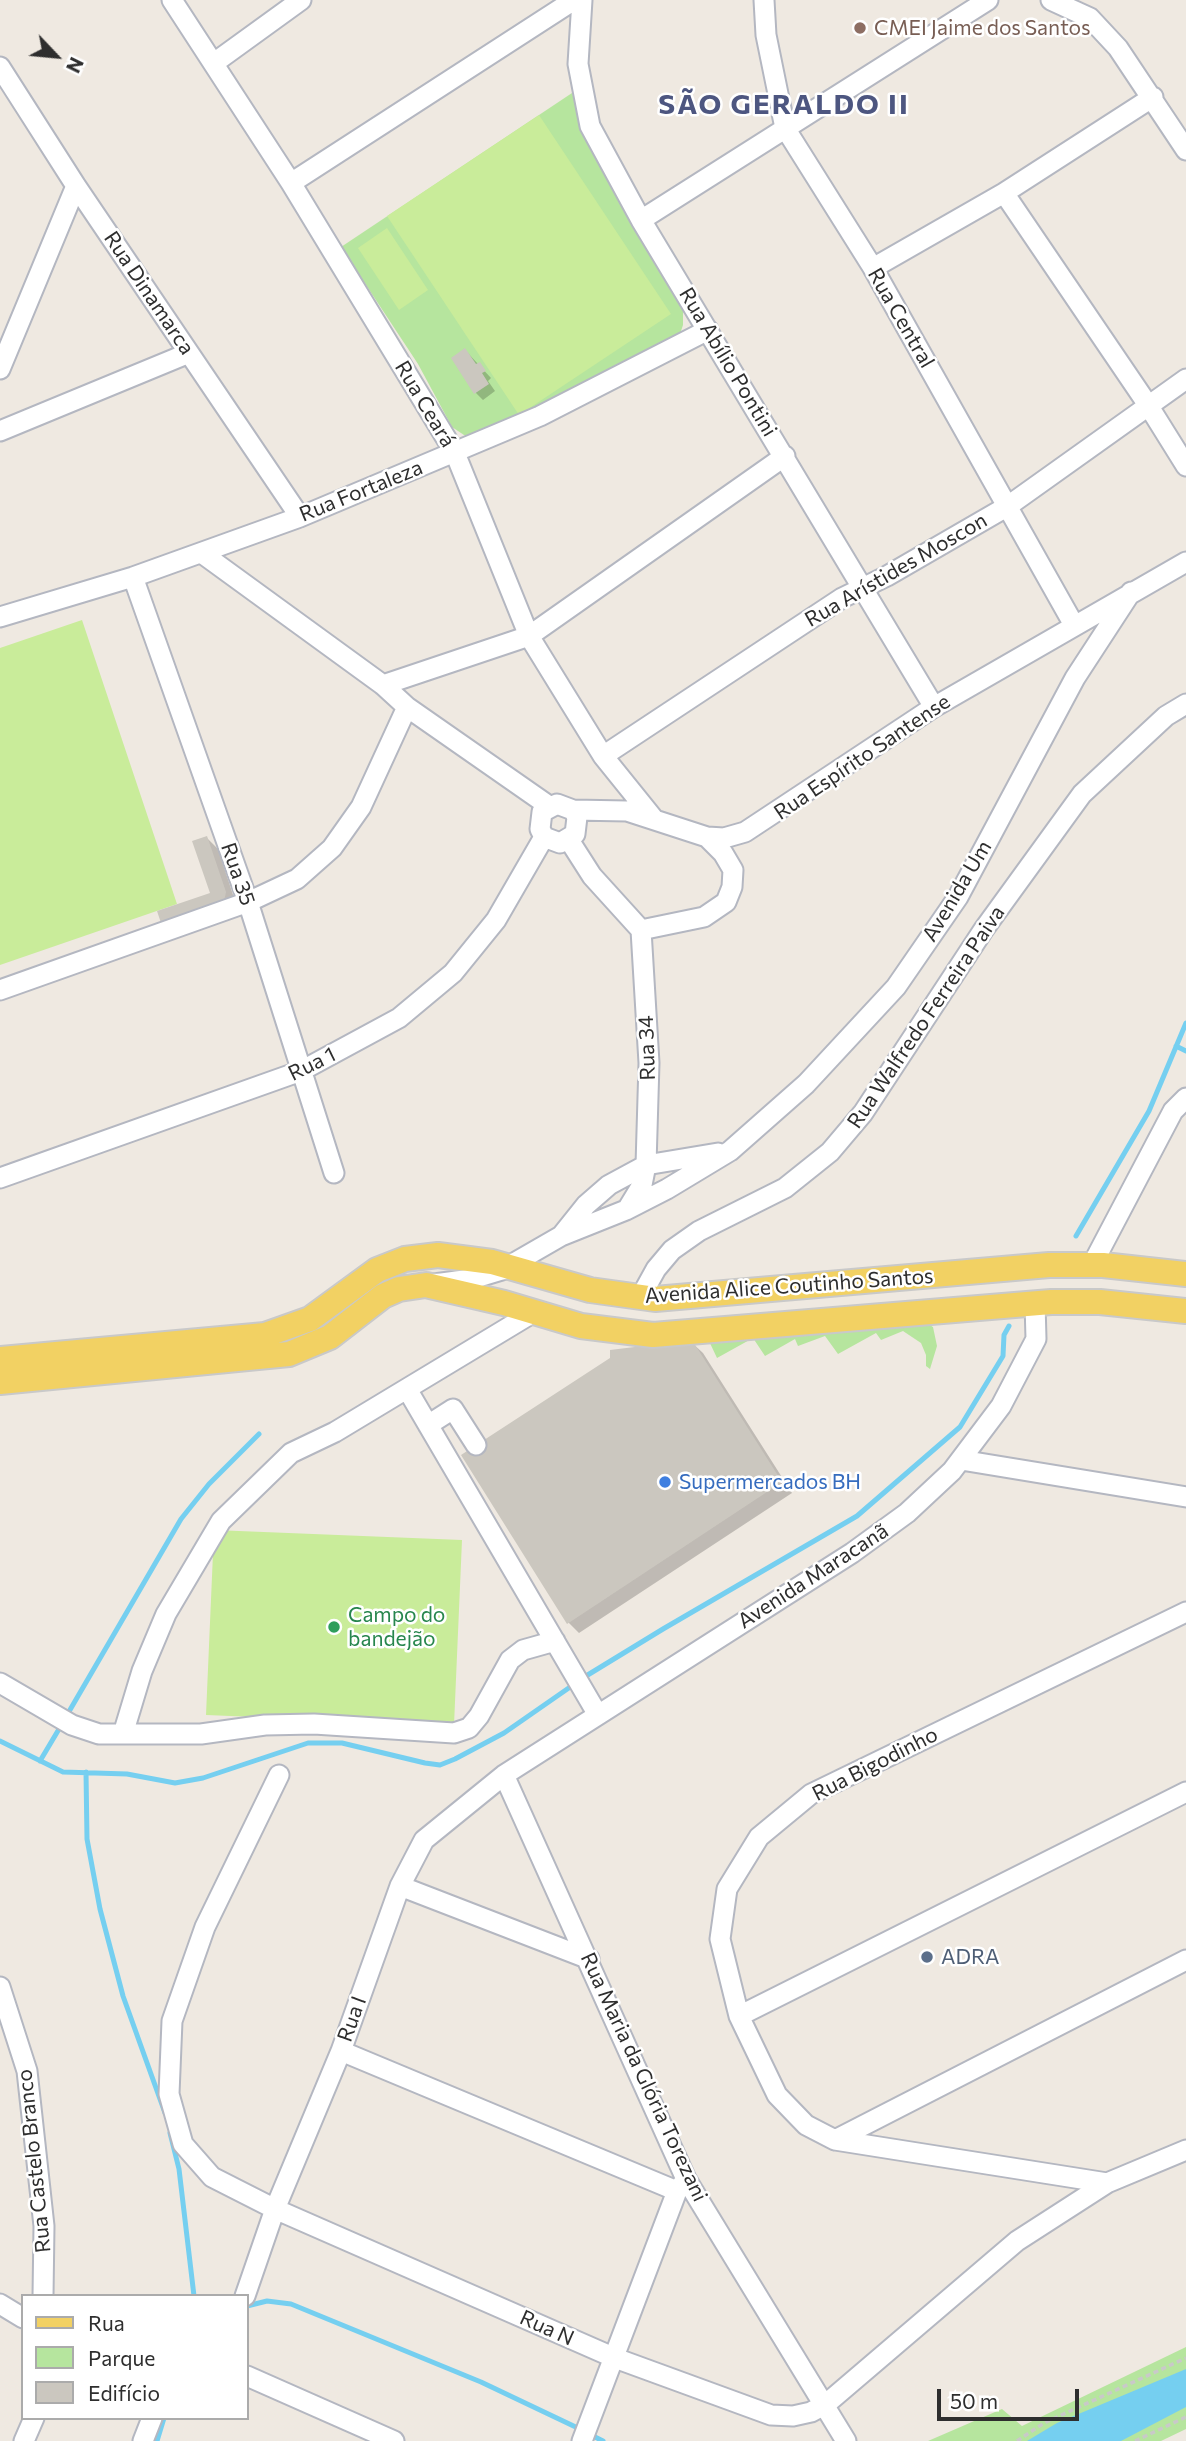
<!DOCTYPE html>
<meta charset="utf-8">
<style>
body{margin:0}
#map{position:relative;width:1186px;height:2441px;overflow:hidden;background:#efe9e1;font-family:Commissioner,sans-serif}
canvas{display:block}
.legend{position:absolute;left:21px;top:2294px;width:228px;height:126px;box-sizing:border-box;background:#fff;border:2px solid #ababab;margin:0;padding:9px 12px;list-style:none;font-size:21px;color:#2e2e2e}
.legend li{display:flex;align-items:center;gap:14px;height:35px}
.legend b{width:35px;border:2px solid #ababab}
.north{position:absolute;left:21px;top:21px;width:70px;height:70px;-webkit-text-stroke:5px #fff;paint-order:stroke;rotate:116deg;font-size:19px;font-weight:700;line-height:28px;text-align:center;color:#2e2e2e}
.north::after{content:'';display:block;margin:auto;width:24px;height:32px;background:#2e2e2e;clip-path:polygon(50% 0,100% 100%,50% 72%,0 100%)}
.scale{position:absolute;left:937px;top:2389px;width:142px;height:32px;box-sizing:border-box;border:4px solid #2e2e2e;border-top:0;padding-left:9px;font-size:21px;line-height:24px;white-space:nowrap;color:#2e2e2e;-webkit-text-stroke:5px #fff;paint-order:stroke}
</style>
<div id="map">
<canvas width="1186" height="2441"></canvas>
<ul class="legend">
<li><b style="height:9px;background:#f2d163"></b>Rua</li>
<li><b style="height:19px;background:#b6e59e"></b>Parque</li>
<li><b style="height:19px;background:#cbc7bf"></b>Edifício</li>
</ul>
<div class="north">N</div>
<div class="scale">50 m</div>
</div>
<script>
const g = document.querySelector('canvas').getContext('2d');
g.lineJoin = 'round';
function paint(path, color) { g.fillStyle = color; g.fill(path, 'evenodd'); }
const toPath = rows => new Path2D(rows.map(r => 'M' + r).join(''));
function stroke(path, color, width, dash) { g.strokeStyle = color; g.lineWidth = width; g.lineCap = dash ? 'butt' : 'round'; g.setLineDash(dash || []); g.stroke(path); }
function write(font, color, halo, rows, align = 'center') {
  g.font = font + ' Commissioner,sans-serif'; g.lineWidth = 5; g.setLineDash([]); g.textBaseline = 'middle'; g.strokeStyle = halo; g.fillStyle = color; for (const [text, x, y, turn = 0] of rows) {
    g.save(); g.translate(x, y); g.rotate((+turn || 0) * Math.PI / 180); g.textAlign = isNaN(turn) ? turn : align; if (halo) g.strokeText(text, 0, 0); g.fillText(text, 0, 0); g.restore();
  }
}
paint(toPath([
 [572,93,585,135,683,308,683,325,680,334,633,369,467,437,452,427,418,364,341,247],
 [928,1324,933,1327,937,1346,930,1369,926,1366,926,1355,921,1343,903,1331,881,1340,876,1333,838,1354,825,1336,798,1346,795,1339,765,1356,753,1338,717,1358,709,1341],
 [1186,2347,1186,2429,1161,2441,928,2441,1002,2409,1022,2426]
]), '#b6e59e');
paint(toPath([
 [539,115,671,314,519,415,387,216],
 [387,228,428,290,399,310,358,248],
 [82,620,177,904,0,965,0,648],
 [214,1530,462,1540,454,1725,206,1715]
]), '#c9ec9a');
paint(toPath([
 [1186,2369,1186,2407,1121,2441,1027,2441,1057,2423]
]), '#75cff0');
paint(toPath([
 [465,350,491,378,488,381,495,391,483,400,476,393],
 [207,838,218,849,236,904,164,925,212,894],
 [691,1342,703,1353,792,1493,579,1633,568,1622]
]), '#0003');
stroke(toPath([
 [1176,1046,1186,1051],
 [1076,1236,1149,1111,1186,1023],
 [67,1715,181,1519,209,1484,259,1434],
 [0,1741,63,1772,127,1774,175,1783,203,1778,308,1743,342,1743,425,1763,440,1765,455,1759,504,1733,586,1676,663,1629,857,1516,960,1427,1003,1356,1004,1335,1009,1326],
 [40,1761,62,1724],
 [86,1772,87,1839,100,1909,123,1996,165,2113],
 [170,2133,179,2169,194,2296],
 [247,2306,267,2301,291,2304,481,2382,582,2430],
 [591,2435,603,2441],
 [157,2441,164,2418]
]), '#75cff0', 5);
paint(toPath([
 [465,348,476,364,480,362,486,371,482,373,489,384,474,394,451,358],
 [207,836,226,892,224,901,162,926,157,911,210,893,192,841],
 [692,1340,782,1482,567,1624,461,1455,610,1358,610,1350]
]), '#cbc7bf');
const minor = toPath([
 [172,0,291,183,455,453,529,636,603,756,653,818],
 [582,0,578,64,590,126,641,220,934,707],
 [764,0,766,35,785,128,873,268,1074,625],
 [1051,0,1090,18,1118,48,1186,150],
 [214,63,301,0],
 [0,67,76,186,300,517],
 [291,183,574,0],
 [1004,193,1148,405,1186,466],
 [641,220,988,0],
 [873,268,1004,193,1153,97],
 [0,369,76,186],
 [0,431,189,353],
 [203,554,383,685,407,707,549,806],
 [133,577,248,902,334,1173],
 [0,617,133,577,300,517,540,416,708,330],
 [383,685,529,636,785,456],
 [603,756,842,598,887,576,1008,506,1186,379],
 [573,810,577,817,575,834,560,843,544,837,540,829,542,812,557,804,573,810,627,811,707,837,724,838,745,832,934,707,1186,562],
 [569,840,592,876,641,930],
 [641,930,704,917,726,902,732,887,733,870,723,853,707,837],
 [0,990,248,902,297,879,332,848,361,807,407,707],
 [0,1178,301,1071,399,1018,453,973,496,920,544,837],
 [628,1208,642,1185,646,1165,649,1063,641,930],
 [562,1235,586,1205,609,1185,646,1165,718,1153],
 [1092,1265,1173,1111,1186,1098],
 [434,1284,472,1279,502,1270,561,1236,626,1210,667,1189,730,1151,806,1084,896,987,958,897,1075,678,1131,592],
 [640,1298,656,1269,672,1250,699,1231,785,1188,830,1152,863,1113,984,929,1082,794,1166,716,1186,704],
 [407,1389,598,1715],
 [428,1425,453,1409,476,1445],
 [961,1460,1186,1497],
 [0,1683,72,1725,99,1734,201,1734,265,1725,314,1724,454,1733,469,1728,479,1716,510,1660,523,1650,555,1641],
 [123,1734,142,1671,166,1614,221,1521,291,1453,335,1432,534,1312],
 [279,1775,205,1927,172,2021,169,2094,183,2144,212,2177,275,2209,615,2358,771,2415,793,2416,811,2412,826,2404,1017,2241,1107,2183,1186,2150],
 [504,1775,686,2179,846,2441],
 [400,1886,589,1959],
 [0,1987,27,2071,44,2226,43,2296],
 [739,2016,1186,1792],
 [341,2051,677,2191],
 [835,2140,1186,1960],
 [1107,2183,835,2140,806,2125,777,2095,739,2016,720,1939,727,1889,759,1837,811,1794,1186,1612],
 [245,2296,275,2209,341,2051,400,1886,424,1840,504,1775,852,1553,907,1513,952,1471,1001,1406,1036,1339,1035,1303],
 [0,2304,23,2318],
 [247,2376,394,2441],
 [24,2441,34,2418],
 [143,2441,152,2418],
 [582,2441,677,2191,684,2182]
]);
const major = toPath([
 [0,1359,265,1335,310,1319,377,1270,405,1259,438,1255,492,1262,590,1290,655,1299,1049,1265,1103,1265,1186,1274],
 [0,1382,289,1354,330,1337,383,1296,399,1289,426,1285,504,1303,581,1326,653,1335,1051,1302,1100,1302,1186,1311]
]);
stroke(minor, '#b4b7c1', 23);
stroke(major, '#c9c9c9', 28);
stroke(toPath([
 [1017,2441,1044,2423,1186,2358],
 [1135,2441,1186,2417]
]), '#c9c9c9', 3.5, [5, 3.5]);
stroke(minor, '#fff', 19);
stroke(major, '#f2d163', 24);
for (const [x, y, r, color] of [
 [860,28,7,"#8d6e63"],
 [665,1482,7,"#3f7fe0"],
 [334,1627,7,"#2e9e5b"],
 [927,1957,7,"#5c6f8a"]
]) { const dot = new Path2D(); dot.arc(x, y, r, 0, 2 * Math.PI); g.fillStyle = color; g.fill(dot); stroke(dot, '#fff', 2.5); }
write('21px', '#785e54', '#fff', [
 ["CMEI Jaime dos Santos",874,28]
], 'left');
write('21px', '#2e2e2e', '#fff', [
 ["Rua Dinamarca",149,293,56],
 ["Rua Central",901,318,60],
 ["Rua Abílio Pontini",728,362,59],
 ["Rua Ceará",425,404,59],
 ["Rua Fortaleza",361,491,-22],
 ["Rua Arístides Moscon",896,570,-30],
 ["Rua Espírito Santense",862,757,-34],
 ["Rua 35",238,874,71],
 ["Avenida Um",957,891,-59],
 ["Rua Walfredo Ferreira Paiva",926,1017,-56],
 ["Rua 34",647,1048,-92],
 ["Rua 1",312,1064,-26],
 ["Avenida Alice Coutinho Santos",789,1286,-4],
 ["Avenida Maracanã",813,1576,-33],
 ["Rua Bigodinho",875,1764,-27],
 ["Rua I",352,2019,-70],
 ["Rua Maria da Glória Torezani",644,2077,65],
 ["Rua Castelo Branco",34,2161,-96],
 ["Rua N",547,2328,24]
]);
write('21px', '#366cbe', '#fff', [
 ["Supermercados BH",679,1482]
], 'left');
write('21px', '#27864d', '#fff', [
 ["Campo do",348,1615],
 ["bandejão",348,1639]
], 'left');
write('21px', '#4e5e75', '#fff', [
 ["ADRA",941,1957]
], 'left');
g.letterSpacing = '2px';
write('bold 28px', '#4d5680', '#fff', [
 ["SÃO GERALDO II",784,105]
]);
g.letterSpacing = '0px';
</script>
